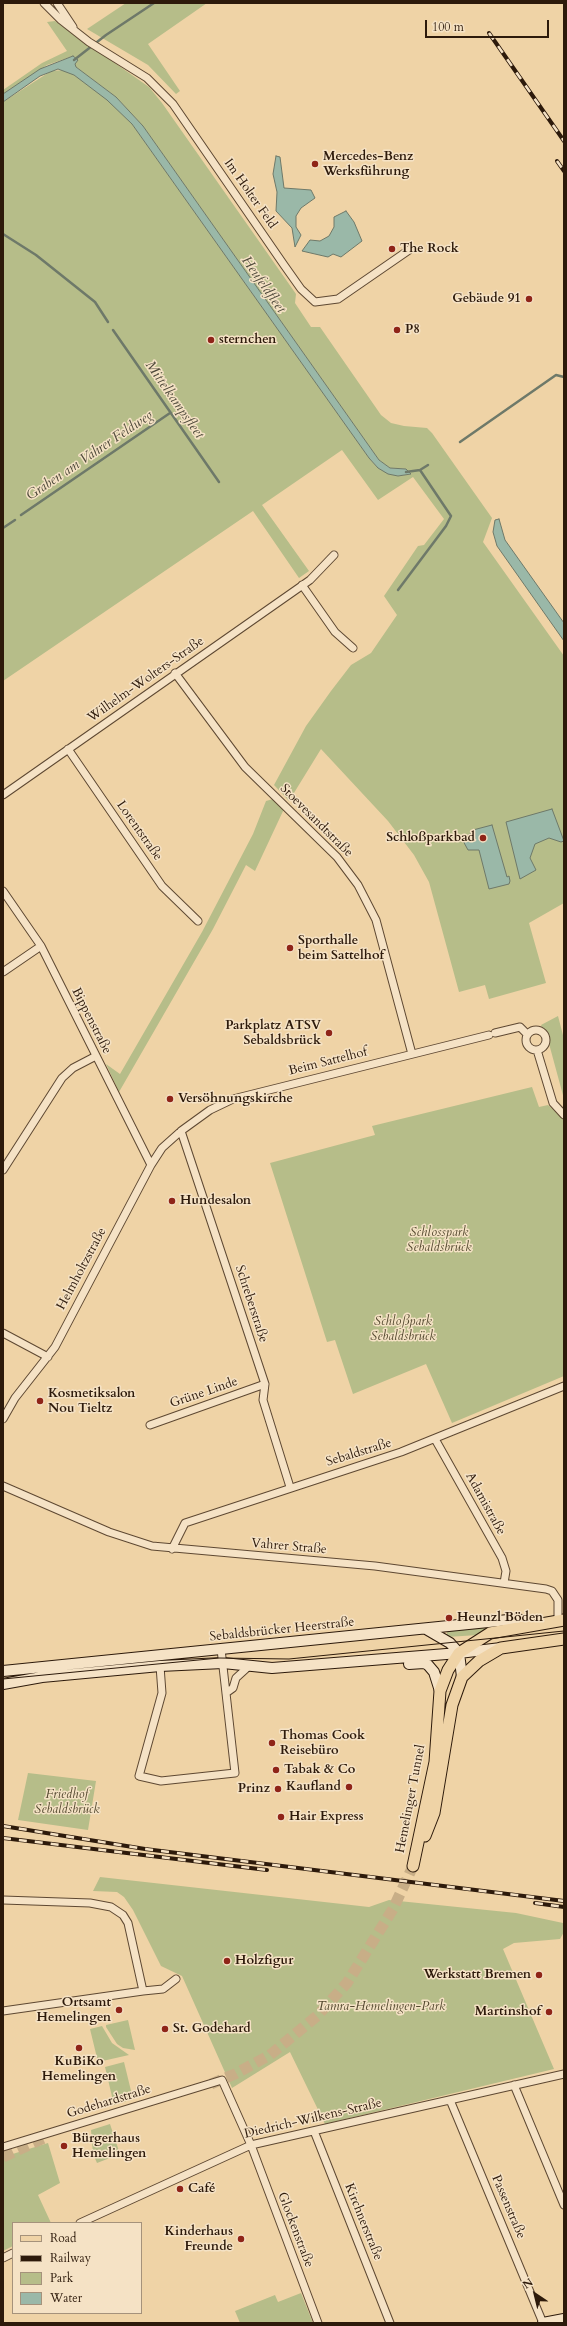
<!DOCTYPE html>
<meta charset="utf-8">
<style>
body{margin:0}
#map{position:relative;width:567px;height:2326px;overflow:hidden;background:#efd3a6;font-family:Cardo,serif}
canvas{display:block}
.frame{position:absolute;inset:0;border:4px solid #2d1a0b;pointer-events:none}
.legend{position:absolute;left:12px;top:2222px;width:130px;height:92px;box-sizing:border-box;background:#f5e2c5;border:1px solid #a5927b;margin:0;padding:5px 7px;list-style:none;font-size:12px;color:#2d1a0b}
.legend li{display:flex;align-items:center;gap:8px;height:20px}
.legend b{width:20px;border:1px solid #a5927b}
.north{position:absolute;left:515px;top:2274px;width:40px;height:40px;-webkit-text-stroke:3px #f5e2c5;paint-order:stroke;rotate:325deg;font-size:11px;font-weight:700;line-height:16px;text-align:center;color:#2d1a0b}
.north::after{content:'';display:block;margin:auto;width:14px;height:18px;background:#2d1a0b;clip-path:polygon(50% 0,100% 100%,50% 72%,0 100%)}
.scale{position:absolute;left:425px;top:20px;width:124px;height:18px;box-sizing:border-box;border:2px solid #2d1a0b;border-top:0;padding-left:5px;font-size:12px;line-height:14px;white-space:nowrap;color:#2d1a0b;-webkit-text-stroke:3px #f5e2c5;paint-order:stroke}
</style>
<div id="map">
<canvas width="567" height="2326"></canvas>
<div class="frame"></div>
<ul class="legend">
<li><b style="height:5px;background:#efd3a6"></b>Road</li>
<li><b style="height:5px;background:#2d1a0b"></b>Railway</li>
<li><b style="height:11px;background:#b6bd89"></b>Park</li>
<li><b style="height:11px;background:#9ab8a8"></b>Water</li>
</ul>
<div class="north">N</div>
<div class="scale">100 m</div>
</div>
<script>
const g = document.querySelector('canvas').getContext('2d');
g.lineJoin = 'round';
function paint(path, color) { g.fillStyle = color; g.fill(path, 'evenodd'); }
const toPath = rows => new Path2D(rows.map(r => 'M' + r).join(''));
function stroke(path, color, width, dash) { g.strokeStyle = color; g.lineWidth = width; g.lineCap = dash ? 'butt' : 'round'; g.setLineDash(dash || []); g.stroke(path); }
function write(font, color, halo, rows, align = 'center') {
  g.font = font + ' Cardo,serif'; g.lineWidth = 3; g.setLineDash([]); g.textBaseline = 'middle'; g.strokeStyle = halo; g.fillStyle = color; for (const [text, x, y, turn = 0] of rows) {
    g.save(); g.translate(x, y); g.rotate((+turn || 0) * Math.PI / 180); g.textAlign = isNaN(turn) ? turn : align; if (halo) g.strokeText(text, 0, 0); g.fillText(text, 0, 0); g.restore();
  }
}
paint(toPath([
 [126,3,207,3,148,44,180,91,176,94,148,65,87,29],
 [55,21,149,87,162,103,296,294,295,303,311,327,320,327,381,415,391,423,404,426,427,428,432,433,492,518,483,542,564,656,564,903,529,923,546,983,489,999,485,985,459,992,429,882,414,855,388,821,321,749,289,801,274,785,306,726,331,691,351,665,371,653,397,615,384,596,418,546,424,545,444,519,413,477,378,500,342,450,262,505,309,571,299,578,253,511,3,681,3,102,51,71,65,70,74,75,107,99,132,124,369,458,378,468,398,476,411,474,406,469,390,468,379,460,143,126,116,97,76,67,74,64,78,60,73,56,47,65,3,94,3,90,42,63,67,51,47,22],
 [273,799,284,809,255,871,246,865,213,929,119,1092,106,1064,120,1074,202,932,253,834,266,801],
 [558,1016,564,1039,564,1099,548,1040,541,1025],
 [532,1087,539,1107,548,1105,564,1119,564,1376,452,1423,426,1364,353,1394,335,1340,327,1342,270,1163,375,1135,372,1126],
 [494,1626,478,1635,447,1637,447,1630],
 [28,1773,96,1781,88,1830,18,1820],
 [100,1877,369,1907,389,1900,516,1913,563,1923,564,1932,560,1939,514,1943,503,1949,554,2069,325,2124,290,2052,232,2088,182,1976,161,1966,133,1910,124,1897,117,1892,93,1891],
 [128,2020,135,2050,123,2048,117,2044,106,2027,106,2025],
 [102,2026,112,2043,129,2055,98,2062,90,2029],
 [124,2062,133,2099,114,2105,105,2067],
 [110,2124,120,2154,97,2163,93,2154,91,2130],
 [48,2143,60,2183,38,2195,51,2223,13,2223,13,2246,3,2251,3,2157],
 [301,2293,313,2323,240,2323,235,2311,275,2295,278,2302]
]), '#b6bd89');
const water = toPath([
 [73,56,78,60,75,64,76,67,116,97,143,126,379,460,390,468,406,469,411,474,398,476,388,474,378,468,369,458,132,124,107,100,74,75,58,69,40,76,3,102,3,94,40,69,73,56],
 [276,156,280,157,284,188,311,190,315,198,301,208,296,216,296,227,301,235,295,247,292,228,276,211,277,192,273,174,276,156],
 [346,211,354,222,362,241,341,257,333,254,328,257,302,251,310,240,320,241,329,236,334,227,334,217,346,211],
 [499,519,505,540,564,623,564,641,497,546,493,532,495,520,499,519],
 [552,809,564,841,561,842,549,838,535,844,530,858,536,870,520,879,506,822,552,809],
 [492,825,507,877,509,876,510,881,509,884,489,889,479,850,468,850,462,839,473,832,473,830,492,825]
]);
paint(water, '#9ab8a8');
stroke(water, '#6e7969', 1);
stroke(toPath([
 [74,60,106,35,154,3],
 [3,234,36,255,95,302,108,322],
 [113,330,219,482],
 [460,442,556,375,564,377],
 [406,472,420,470,428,465],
 [21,515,170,413],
 [3,528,15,520],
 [398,590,446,526,451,516,420,470]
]), '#6e7969', 2.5);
stroke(toPath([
 [211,2084,235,2074,270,2055,317,2016,347,1983,393,1909,413,1866],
 [3,2157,46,2137]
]), '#c8ae87', 11, [11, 5.5]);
const street = toPath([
 [44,3,61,20,89,42,147,78,173,104,284,265,301,289,315,302,338,299,409,250],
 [57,3,73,27],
 [302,585,335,632,353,648],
 [175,673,245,767,337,857,358,885,376,920,412,1054],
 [68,749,162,886,198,921],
 [3,795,310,580,334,555],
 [3,891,41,946,151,1165],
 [3,972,41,946],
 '526 1040a10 10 0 1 1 20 0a10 10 0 1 1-20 0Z',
 [495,1033,520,1027,527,1034],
 [537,1050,553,1103,564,1115],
 [181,1131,265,1384,263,1400,290,1487],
 [3,1170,62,1078,73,1068,96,1056],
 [3,1333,48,1357],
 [3,1419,15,1398,55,1347,151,1165,162,1148,181,1131,210,1110,233,1099,489,1035],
 [150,1425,265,1384],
 [435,1439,502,1558,506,1571,504,1583],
 [3,1486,109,1532,152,1546,375,1566,546,1589,552,1591,558,1600,558,1621],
 [172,1549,185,1523,401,1452,564,1386],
 [160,1666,162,1693,139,1776,161,1781,235,1773,221,1649],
 [226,1693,233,1688,236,1678,248,1667],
 [3,1900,90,1903,111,1907,123,1915,128,1923,143,1991,163,1989,176,1979],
 [3,2011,143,1991],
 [514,2085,564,2205],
 [450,2100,543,2323],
 [314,2131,390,2323],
 [3,2147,222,2080,251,2145,318,2323],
 [80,2223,251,2145,564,2074],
 [3,2258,13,2253]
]);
const secondary = toPath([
 [426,1629,450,1643,459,1653,462,1677],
 [409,1664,424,1663,428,1665,434,1672,440,1691],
 [3,1671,518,1619,537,1624],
 [3,1684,42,1677,160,1666,223,1663,272,1668,459,1653,501,1648],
 [543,2323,564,2319]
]);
const primary = toPath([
 [425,1836,434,1813,452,1705,462,1677,479,1661,501,1648,564,1639],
 [413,1866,435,1762,440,1691,448,1670,459,1653,490,1633,564,1620]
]);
stroke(street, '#5e4832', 9);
stroke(secondary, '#2d1a0b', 12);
stroke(primary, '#2d1a0b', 13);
stroke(street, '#f5e2c5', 7);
stroke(secondary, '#f5e2c5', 10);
stroke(primary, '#efd3a6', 11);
stroke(toPath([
 [3,1679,219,1658,289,1659,564,1631]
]), '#2d1a0b', 1);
const rail = toPath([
 [489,33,564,141],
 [557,161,564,171],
 [3,1826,145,1849,564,1901],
 [3,1838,267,1870],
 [535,1903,564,1907]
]);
stroke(rail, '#2d1a0b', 4);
stroke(rail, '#f5e2c5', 2.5, [8]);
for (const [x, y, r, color] of [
 [315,164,4,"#8f2418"],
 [392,249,4,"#8f2418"],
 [529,299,4,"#8f2418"],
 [397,330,4,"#8f2418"],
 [211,340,4,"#8f2418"],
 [483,838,4,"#8f2418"],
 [290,948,4,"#8f2418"],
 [329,1033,4,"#8f2418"],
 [170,1099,4,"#8f2418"],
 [172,1201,4,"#8f2418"],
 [40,1401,4,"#8f2418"],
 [449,1618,4,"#8f2418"],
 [272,1743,4,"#8f2418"],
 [276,1770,4,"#8f2418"],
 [349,1787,4,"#8f2418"],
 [278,1789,4,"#8f2418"],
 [281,1817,4,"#8f2418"],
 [227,1961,4,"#8f2418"],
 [539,1975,4,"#8f2418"],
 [119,2010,4,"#8f2418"],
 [549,2012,4,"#8f2418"],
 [165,2029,4,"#8f2418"],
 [79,2048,4,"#8f2418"],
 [64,2146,4,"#8f2418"],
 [180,2189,4,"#8f2418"],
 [241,2239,4,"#8f2418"]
]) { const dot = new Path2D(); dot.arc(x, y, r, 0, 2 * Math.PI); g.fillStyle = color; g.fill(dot); stroke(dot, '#f5e2c5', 1.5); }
write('bold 13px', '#2d1a0b', '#f5e2c5', [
 ["Mercedes-Benz",323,157],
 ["Werksführung",323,172],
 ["The Rock",400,249],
 ["Gebäude 91",521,299,"right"],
 ["P8",405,330],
 ["sternchen",219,340],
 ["Schloßparkbad",475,838,"right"],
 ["Sporthalle",298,941],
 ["beim Sattelhof",298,956],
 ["Parkplatz ATSV",321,1026,"right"],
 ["Sebaldsbrück",321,1041,"right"],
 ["Versöhnungskirche",178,1099],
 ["Hundesalon",180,1201],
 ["Kosmetiksalon",48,1394],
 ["Nou Tieltz",48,1409],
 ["Heunzl Böden",457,1618],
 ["Thomas Cook",280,1736],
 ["Reisebüro",280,1751],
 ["Tabak & Co",284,1770],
 ["Kaufland",341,1787,"right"],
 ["Prinz",270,1789,"right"],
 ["Hair Express",289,1817],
 ["Holzfigur",235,1961],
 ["Werkstatt Bremen",531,1975,"right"],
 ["Ortsamt",111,2003,"right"],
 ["Hemelingen",111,2018,"right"],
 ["Martinshof",541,2012,"right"],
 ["St. Godehard",173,2029],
 ["KuBiKo",79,2062,"center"],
 ["Hemelingen",79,2077,"center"],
 ["Bürgerhaus",72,2139],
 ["Hemelingen",72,2154],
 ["Café",188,2189],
 ["Kinderhaus",233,2232,"right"],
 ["Freunde",233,2247,"right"]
], 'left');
write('13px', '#2d1a0b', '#f5e2c5', [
 ["Im Holter Feld",250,194,55],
 ["Wilhelm-Wolters-Straße",146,680,-35],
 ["Stoevesandtstraße",316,821,45],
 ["Lorentstraße",139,831,55],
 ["Bippenstraße",91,1021,63],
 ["Beim Sattelhof",328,1062,-14],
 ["Helmholtzstraße",82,1269,-62],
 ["Schreberstraße",251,1304,72],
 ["Grüne Linde",204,1393,-19],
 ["Sebaldstraße",359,1453,-17],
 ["Adamistraße",485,1504,61],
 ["Vahrer Straße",289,1547,5],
 ["Sebaldsbrücker Heerstraße",282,1630,-6],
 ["Hemelinger Tunnel",411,1799,-79],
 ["Godehardstraße",109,2102,-17],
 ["Diedrich-Wilkens-Straße",313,2119,-13],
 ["Passenstraße",508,2207,67],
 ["Kirchnerstraße",363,2222,68],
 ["Glockenstraße",295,2230,69]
]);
write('italic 13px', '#564b31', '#f5e2c5', [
 ["Schlosspark",439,1233],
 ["Sebaldsbrück",439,1248],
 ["Schloßpark",403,1322],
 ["Sebaldsbrück",403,1337],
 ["Friedhof",67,1795],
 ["Sebaldsbrück",67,1810],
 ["Tamra-Hemelingen-Park",381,2007]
]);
write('italic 14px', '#4e493a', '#f5e2c5', [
 ["Heufeldfleet",263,285,55],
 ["Mittelkampsfleet",174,400,55],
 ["Graben am Vahrer Feldweg",90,456,-34]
]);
</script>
